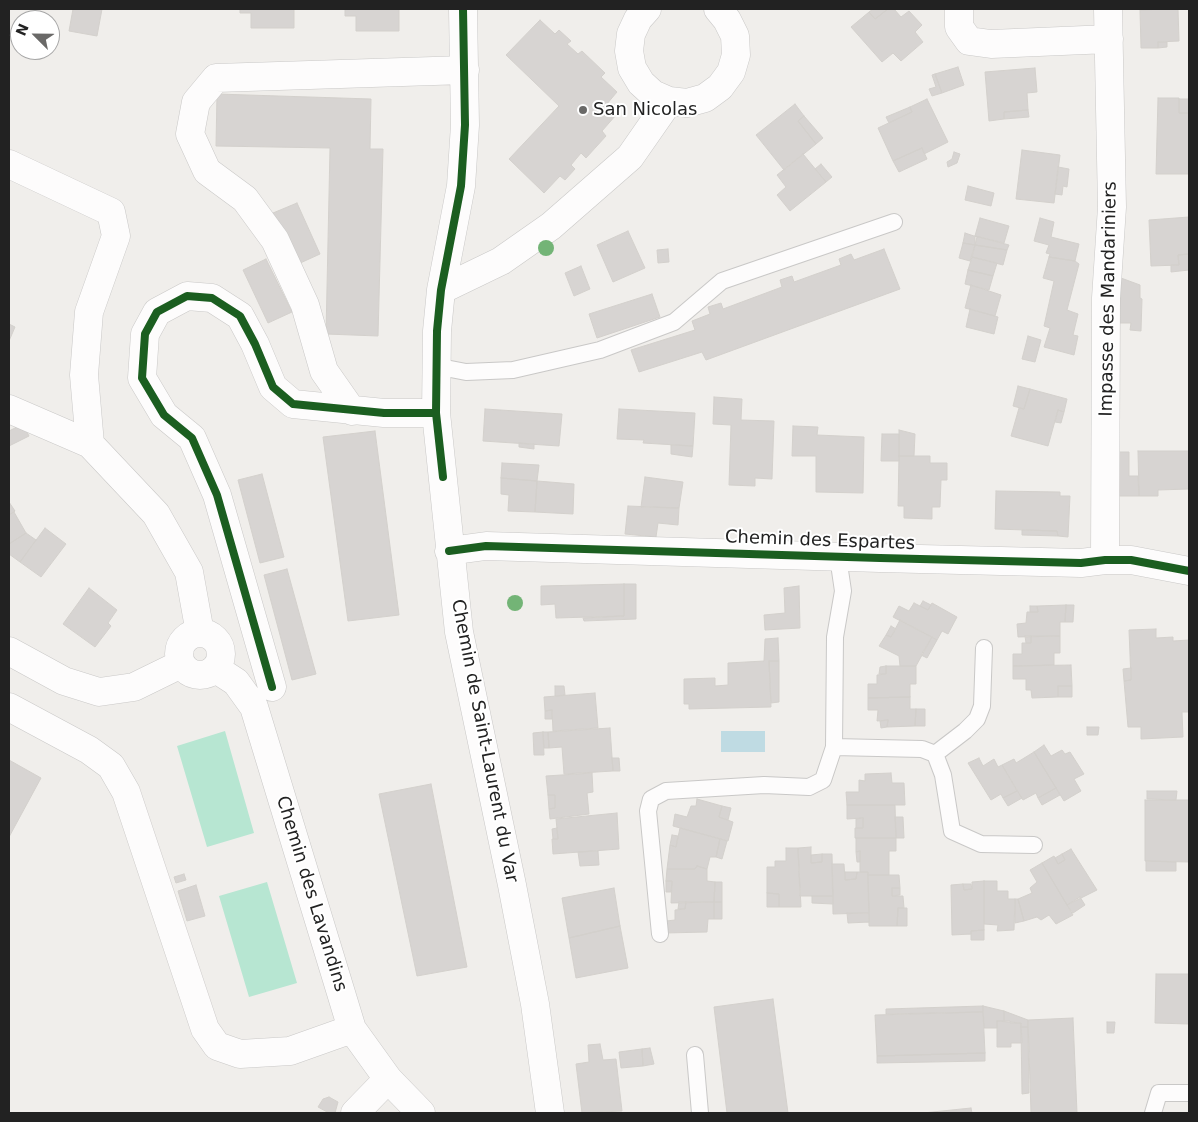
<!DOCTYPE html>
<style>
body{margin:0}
#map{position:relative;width:1198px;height:1122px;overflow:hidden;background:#f0eeeb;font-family:"DejaVu Sans",sans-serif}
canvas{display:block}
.frame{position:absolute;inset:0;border:10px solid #222;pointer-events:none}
.north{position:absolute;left:10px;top:10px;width:50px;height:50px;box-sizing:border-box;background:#fff;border:1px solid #a7a7a7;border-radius:50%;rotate:293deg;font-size:14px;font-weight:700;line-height:20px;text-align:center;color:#222}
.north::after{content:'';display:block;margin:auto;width:18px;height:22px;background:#6a6968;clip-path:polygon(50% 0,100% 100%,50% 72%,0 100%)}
</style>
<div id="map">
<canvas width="1198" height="1122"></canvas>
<div class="frame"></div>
<div class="north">N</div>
</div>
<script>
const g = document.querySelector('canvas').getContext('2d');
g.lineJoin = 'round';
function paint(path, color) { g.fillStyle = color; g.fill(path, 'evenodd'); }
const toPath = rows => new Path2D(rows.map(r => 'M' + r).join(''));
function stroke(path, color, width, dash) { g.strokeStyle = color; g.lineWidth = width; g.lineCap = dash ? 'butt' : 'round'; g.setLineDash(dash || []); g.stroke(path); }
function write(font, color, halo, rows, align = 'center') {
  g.font = font + ' "DejaVu Sans",sans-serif'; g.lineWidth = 4; g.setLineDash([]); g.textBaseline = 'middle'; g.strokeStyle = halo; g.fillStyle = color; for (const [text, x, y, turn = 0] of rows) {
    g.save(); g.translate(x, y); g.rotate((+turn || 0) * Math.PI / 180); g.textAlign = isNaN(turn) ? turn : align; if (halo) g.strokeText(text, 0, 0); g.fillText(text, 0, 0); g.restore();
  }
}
paint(toPath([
 [225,731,254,833,207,847,177,746],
 [267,882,297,983,249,997,219,896]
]), '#b7e6d2');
paint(toPath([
 [721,731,765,731,765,752,721,752]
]), '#bfdbe3');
const building = toPath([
 [73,9,102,9,97,36,69,31,73,9],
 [240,9,294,9,294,28,251,28,251,13,240,13,240,9],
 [345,9,399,9,399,31,356,31,356,16,345,16,345,9],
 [873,9,888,9,875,19,869,12,873,9],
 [888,9,894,9,901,17,909,11,922,25,915,32,923,42,901,61,893,53,882,62,851,27,869,12,875,19,888,9],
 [1165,9,1178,9,1179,41,1158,42,1158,48,1141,48,1140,10,1165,9],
 [540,20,555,34,559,30,571,41,567,44,578,54,582,51,605,73,601,77,617,92,606,105,616,115,602,131,606,136,586,158,581,153,571,165,575,169,565,180,560,176,544,193,509,159,559,106,506,55,540,20],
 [1158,42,1167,42,1167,47,1158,48,1158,42],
 [958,67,964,85,942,93,935,74,958,67],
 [1035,68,1037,92,1027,93,1028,110,1004,112,1004,119,989,121,985,72,1035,68],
 [935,74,942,93,932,96,929,89,936,87,932,75,935,74],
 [217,94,371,99,370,149,383,149,378,336,326,334,330,148,216,146,217,94],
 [1158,98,1179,98,1179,113,1189,113,1189,174,1156,174,1158,98],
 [927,99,948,142,924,154,922,148,893,161,878,128,912,112,910,107,927,99],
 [1179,99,1189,99,1189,113,1179,113,1179,99],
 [795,104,804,116,798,121,816,144,784,170,756,135,795,104],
 [910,107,912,112,889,123,886,117,910,107],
 [1028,110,1029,117,1004,119,1004,112,1028,110],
 [804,116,823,138,816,144,798,121,804,116],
 [922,148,927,159,899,172,893,161,922,148],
 [1022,150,1060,155,1054,203,1016,199,1022,150],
 [954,152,960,154,957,163,948,167,947,162,952,159,954,152],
 [803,154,826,182,790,211,777,195,786,187,777,175,803,154],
 [821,164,832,177,826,182,815,169,821,164],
 [1058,167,1069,169,1067,187,1063,186,1062,195,1055,194,1058,167],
 [968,186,994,193,991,206,965,200,968,186],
 [297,203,320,254,298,264,273,213,297,203],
 [1189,217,1189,254,1178,255,1179,265,1151,266,1149,220,1189,217],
 [980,218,1009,226,1004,243,975,236,980,218],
 [1040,218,1054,222,1051,237,1079,244,1075,261,1049,257,1050,254,1046,253,1049,245,1034,241,1040,218],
 [628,231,645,268,613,282,597,245,628,231],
 [965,233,977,237,975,245,963,243,965,233],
 [975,236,1009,245,1007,250,975,245,975,236],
 [963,243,975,245,970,261,959,258,963,243],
 [975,245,1007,250,1003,265,972,257,975,245],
 [668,249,669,262,658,263,657,250,668,249],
 [884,249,900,289,706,360,702,352,639,372,631,350,695,330,692,321,710,314,708,307,721,303,723,309,782,287,780,280,792,276,794,282,841,265,839,259,851,254,854,260,884,249],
 [1189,254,1189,270,1171,272,1171,265,1179,265,1178,255,1189,254],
 [972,257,997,263,993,276,968,270,972,257],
 [1049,257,1075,261,1079,264,1067,310,1078,314,1073,335,1078,336,1074,355,1044,347,1050,328,1044,326,1054,281,1043,278,1049,257],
 [266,259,292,312,268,323,243,270,266,259],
 [581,266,590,289,574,296,565,273,581,266],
 [968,270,993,276,989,290,965,284,968,270],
 [1121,278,1140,285,1140,298,1142,299,1141,331,1130,330,1131,323,1120,323,1121,278],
 [971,285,1001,295,995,316,965,308,971,285],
 [652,294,660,317,597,338,589,314,652,294],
 [970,309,998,317,994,334,966,327,970,309],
 [9,324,15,327,9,341,9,324],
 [1028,336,1041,340,1035,362,1022,359,1028,336],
 [1018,386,1030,389,1024,409,1013,406,1018,386],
 [1030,389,1067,399,1064,412,1058,410,1048,446,1011,436,1019,408,1024,409,1030,389],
 [714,397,742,399,741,420,774,421,772,479,755,478,755,486,729,485,731,425,713,424,714,397],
 [485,409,562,414,559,446,483,441,485,409],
 [619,409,695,413,693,446,643,443,644,440,617,439,619,409],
 [1058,410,1064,412,1061,423,1055,422,1058,410],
 [23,424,29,436,9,446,9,431,23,424],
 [793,426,818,427,817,435,864,437,863,493,816,492,816,456,792,456,793,426],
 [899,430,915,434,914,456,899,456,899,430],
 [375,431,399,615,348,621,323,437,375,431],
 [882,434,899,434,899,461,881,461,882,434],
 [519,443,534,444,534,449,519,447,519,443],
 [671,445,693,446,692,457,671,454,671,445],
 [1138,451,1189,451,1189,489,1158,490,1158,496,1139,496,1138,451],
 [1119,452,1129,452,1129,476,1138,476,1139,496,1119,496,1119,452],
 [899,456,930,456,930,463,947,463,947,480,941,480,940,507,932,507,932,519,904,518,904,506,898,506,899,456],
 [502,463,539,465,537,481,501,478,502,463],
 [262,474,284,557,260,563,238,480,262,474],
 [645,477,683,482,679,508,641,507,645,477],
 [501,478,537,481,535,512,508,511,509,495,501,494,501,478],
 [537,481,574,484,573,514,535,512,537,481],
 [996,491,1060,492,1060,496,1070,496,1068,537,1058,536,1057,531,995,529,996,491],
 [9,502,15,511,9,515,9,502],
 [628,506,679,508,678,525,658,523,656,537,625,534,628,506],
 [14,512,26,533,9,544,9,515,14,512],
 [45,528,66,544,41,577,20,562,45,528],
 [1022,530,1057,531,1058,536,1022,535,1022,530],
 [26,533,36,540,20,562,9,554,9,544,26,533],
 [287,569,316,674,292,680,264,575,287,569],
 [624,584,624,616,556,618,555,604,541,605,541,586,624,584],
 [624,584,636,584,636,619,584,621,583,618,624,616,624,584],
 [799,586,800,628,765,630,764,615,785,613,784,588,799,586],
 [89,588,117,610,108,623,111,626,95,647,63,624,89,588],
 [923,601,931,605,928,610,920,606,923,601],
 [914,603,928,610,932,603,957,617,948,634,942,631,937,640,893,617,899,606,909,611,914,603],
 [1066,605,1074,605,1073,622,1065,622,1066,605],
 [1066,605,1065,622,1060,622,1060,636,1018,637,1017,624,1026,623,1027,612,1038,612,1037,606,1066,605],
 [1030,606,1037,606,1038,612,1030,612,1030,606],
 [900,620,932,637,916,666,900,666,899,656,879,646,886,635,891,637,900,620],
 [891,626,896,629,891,637,886,635,891,626],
 [1156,629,1156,638,1173,637,1173,641,1189,640,1189,712,1182,712,1183,737,1141,739,1141,727,1128,727,1124,681,1131,680,1129,630,1156,629],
 [1025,636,1031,636,1031,643,1026,643,1025,636],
 [1031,636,1060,636,1060,653,1054,653,1054,665,1013,666,1013,654,1022,654,1022,643,1031,643,1031,636],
 [932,637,937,640,927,658,921,655,932,637],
 [778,638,779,661,769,661,771,707,689,709,689,704,684,704,684,679,715,678,715,686,728,685,728,663,764,661,765,639,778,638],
 [769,661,779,661,779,702,771,703,769,661],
 [1071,665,1072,686,1058,686,1058,697,1032,698,1031,690,1026,690,1026,679,1013,679,1013,666,1071,665],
 [886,666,886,674,879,674,880,667,886,666],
 [886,666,916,666,916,684,910,684,910,697,868,698,868,684,877,684,877,675,886,674,886,666],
 [1131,668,1131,680,1124,681,1123,669,1131,668],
 [555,686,564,686,565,695,555,696,555,686],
 [1058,686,1072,686,1072,697,1058,697,1058,686],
 [595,693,598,728,553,731,552,710,545,711,544,697,595,693],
 [910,697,910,709,916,709,915,726,887,727,888,720,877,721,878,710,868,710,868,698,910,697],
 [916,709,925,709,925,726,915,726,916,709],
 [552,710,552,719,545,719,545,711,552,710],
 [888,720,887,727,881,728,880,721,888,720],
 [1087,727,1099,727,1098,735,1087,735,1087,727],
 [610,728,613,771,564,774,562,747,549,748,548,732,610,728],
 [543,732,544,755,534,755,533,733,543,732],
 [543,732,548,732,549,748,544,748,543,732],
 [1044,745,1051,756,1062,750,1065,754,1070,752,1084,774,1074,779,1081,791,1064,801,1034,752,1044,745],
 [1034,752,1056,788,1038,798,1036,793,1023,800,1002,765,1014,759,1016,763,1034,752],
 [612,758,619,758,620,771,613,771,612,758],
 [979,758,983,766,994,759,998,767,1002,765,1017,791,1003,798,1001,794,991,800,968,763,979,758],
 [9,760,41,778,9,837,9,760],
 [592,773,593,792,587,793,589,814,550,819,549,809,555,808,555,795,548,795,546,776,592,773],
 [891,773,892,783,904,783,905,805,847,805,846,792,859,792,859,780,865,781,865,774,891,773],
 [431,784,467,967,417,976,379,794,431,784],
 [1056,788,1060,795,1042,805,1038,798,1056,788],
 [1017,791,1022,798,1008,806,1003,798,1017,791],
 [1147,791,1177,791,1176,800,1147,799,1147,791],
 [548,795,555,795,555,808,549,809,548,795],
 [697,799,722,806,719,817,733,822,728,841,673,826,675,814,687,817,691,806,696,806,697,799],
 [1145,800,1189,800,1189,862,1145,861,1145,800],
 [847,805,895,805,896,838,855,838,855,828,863,828,863,818,847,819,847,805],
 [722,806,731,808,728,820,719,817,722,806],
 [617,813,619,849,553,854,552,839,558,839,556,819,617,813],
 [895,817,903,817,904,838,896,838,895,817],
 [863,818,863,828,856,828,856,819,863,818],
 [557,828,558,839,553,839,552,829,557,828],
 [680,828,720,839,716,857,710,857,707,869,697,866,695,869,667,869,670,845,676,847,680,828],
 [672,835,678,836,676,847,670,845,672,835],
 [856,838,896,838,896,851,889,851,889,875,868,875,868,872,860,872,860,851,856,852,856,838],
 [720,839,727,841,722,859,716,857,720,839],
 [811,847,811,863,822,862,822,854,832,854,833,896,800,896,798,848,811,847],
 [786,848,798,848,801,907,779,907,779,894,767,893,767,867,775,867,775,861,786,861,786,848],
 [1071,849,1097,890,1067,905,1042,863,1054,856,1058,864,1065,860,1062,854,1071,849],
 [598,851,599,865,580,866,578,852,598,851],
 [860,851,860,862,857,862,856,852,860,851],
 [822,854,822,862,811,863,811,855,822,854],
 [1062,854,1065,860,1058,864,1055,858,1062,854],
 [1146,861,1176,862,1176,871,1146,871,1146,861],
 [1042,863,1073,915,1056,924,1049,915,1041,920,1037,917,1024,921,1018,899,1032,893,1030,888,1037,882,1030,870,1042,863],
 [832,864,844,864,845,880,856,879,857,872,868,872,869,913,833,914,832,864],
 [697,866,707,869,707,881,715,882,714,902,671,903,672,881,666,881,667,869,695,869,697,866],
 [845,872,857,872,856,879,845,880,845,872],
 [184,874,186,880,176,883,174,877,184,874],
 [868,875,899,875,900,888,892,888,892,896,903,896,904,908,898,908,897,926,869,926,868,875],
 [666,881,672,881,671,892,666,892,666,881],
 [984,881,997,881,997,891,1008,891,1008,899,1015,899,1014,930,997,931,998,925,984,924,984,881],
 [984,881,984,930,971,931,971,934,952,935,951,885,963,884,964,890,972,889,972,882,984,881],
 [715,882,722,882,722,902,714,902,715,882],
 [963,884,971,884,972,889,964,890,963,884],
 [196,885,205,916,187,921,178,891,196,885],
 [614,888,620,926,569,938,562,898,614,888],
 [892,888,900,888,900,895,892,896,892,888],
 [767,893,779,894,779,907,767,907,767,893],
 [812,896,833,896,833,904,812,903,812,896],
 [1080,897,1085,905,1073,913,1067,905,1080,897],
 [1015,899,1018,899,1024,921,1015,923,1015,899],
 [679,902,686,902,685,909,678,909,679,902],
 [686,902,714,902,714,919,708,919,707,932,665,933,666,921,675,920,675,910,685,909,686,902],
 [714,902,722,902,722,919,714,919,714,902],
 [898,908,907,908,907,926,897,926,898,908],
 [847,913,869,913,869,922,848,923,847,913],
 [620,926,628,968,576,978,569,938,620,926],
 [984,930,984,940,971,940,971,931,984,930],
 [1156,974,1189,974,1189,1024,1155,1023,1156,974],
 [773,999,788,1113,727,1113,714,1007,773,999],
 [983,1006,983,1012,886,1014,886,1009,983,1006],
 [983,1006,1004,1011,1004,1021,997,1021,997,1028,984,1028,983,1006],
 [1004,1011,1028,1020,1028,1027,1021,1027,1021,1023,1010,1023,1010,1021,1004,1021,1004,1011],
 [983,1012,985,1053,877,1056,875,1015,983,1012],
 [1073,1018,1077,1113,1031,1113,1028,1020,1073,1018],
 [997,1021,1021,1023,1022,1043,1011,1043,1011,1047,997,1047,997,1021],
 [1107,1022,1115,1022,1114,1033,1107,1033,1107,1022],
 [1021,1027,1028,1027,1029,1093,1022,1094,1021,1027],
 [600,1044,603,1060,616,1059,622,1111,582,1113,576,1064,589,1062,588,1045,600,1044],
 [650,1048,654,1064,643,1066,642,1049,650,1048],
 [642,1049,643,1066,621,1068,619,1052,642,1049],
 [985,1053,985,1061,877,1063,877,1056,985,1053],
 [329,1097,338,1102,335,1113,329,1113,318,1107,323,1099,329,1097],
 [971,1108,972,1113,923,1113,971,1108]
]);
paint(building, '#d7d4d2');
stroke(building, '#d3d0cc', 1);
const lane = toPath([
 [435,366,466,372,513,370,600,350,674,322,722,281,894,222],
 [834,747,922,749,935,754,943,775,952,831,981,844,1034,845],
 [935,754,965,731,977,719,982,706,984,648],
 [660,934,648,811,651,799,666,791,764,785,809,787,823,780,834,747,835,637,843,591,838,557],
 [695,1055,700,1113],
 [1153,1113,1159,1093,1189,1093]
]);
const street = toPath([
 [463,9,465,125,461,186,441,290,437,331,436,413,459,632,512,885,535,1004,550,1113],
 [647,9,638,19,631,34,629,51,632,68,641,83,653,94,669,101,687,103,705,98,720,87,731,72,736,55,735,36,727,20,718,9],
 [959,9,959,27,969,41,991,44,1109,39],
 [9,164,111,212,116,236,89,312,84,375,90,444],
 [441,290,501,261,551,226,630,157,669,101],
 [9,409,90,444,156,514,189,572,200,633],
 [352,411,324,371,305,305,275,240,245,199,207,171,190,134,196,102,216,78,465,70],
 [449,551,486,546,880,558,1081,563,1105,560,1131,560,1189,571],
 [1105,560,1106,298,1112,207,1108,9],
 '179 654a21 21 0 1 1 42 0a21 21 0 1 1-42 0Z',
 [9,651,64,681,99,692,134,687,181,664],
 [216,669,236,682,254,707,352,1029,388,1079,421,1113],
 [272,687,217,495,192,438,164,415,142,378,145,334,157,312,187,296,212,298,240,316,255,344,273,387,293,404,384,413,436,413],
 [9,707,89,750,111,766,126,792,205,1029,217,1046,240,1054,290,1051,352,1029],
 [355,1113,388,1079]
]);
stroke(lane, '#c9c8c7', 18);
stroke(street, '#c9c8c7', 29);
stroke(lane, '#fdfcfc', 16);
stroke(street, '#fdfcfc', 28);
stroke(toPath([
 [443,477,436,413,437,331,441,290,461,186,465,125,463,9],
 [449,551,486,546,880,558,1081,563,1105,560,1131,560,1189,571],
 [272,687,217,495,192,438,164,415,142,378,145,334,157,312,187,296,212,298,240,316,255,344,273,387,293,404,384,413,436,413]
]), '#1b5e20', 8);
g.fillStyle = '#73b476';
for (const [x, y] of [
 [546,248],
 [515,603]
]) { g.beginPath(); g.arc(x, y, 8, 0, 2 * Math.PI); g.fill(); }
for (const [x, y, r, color] of [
 [583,110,5,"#6a6968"]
]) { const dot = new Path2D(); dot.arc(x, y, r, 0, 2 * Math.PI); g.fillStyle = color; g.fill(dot); stroke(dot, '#fff', 2); }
write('18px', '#222', '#fff', [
 ["San Nicolas",593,110]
], 'left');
write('18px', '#222', '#fff', [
 ["Impasse des Mandariniers",1109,299,-89],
 ["Chemin des Espartes",820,541,2],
 ["Chemin de Saint-Laurent du Var",484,741,79],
 ["Chemin des Lavandins",311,894,73]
]);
</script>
